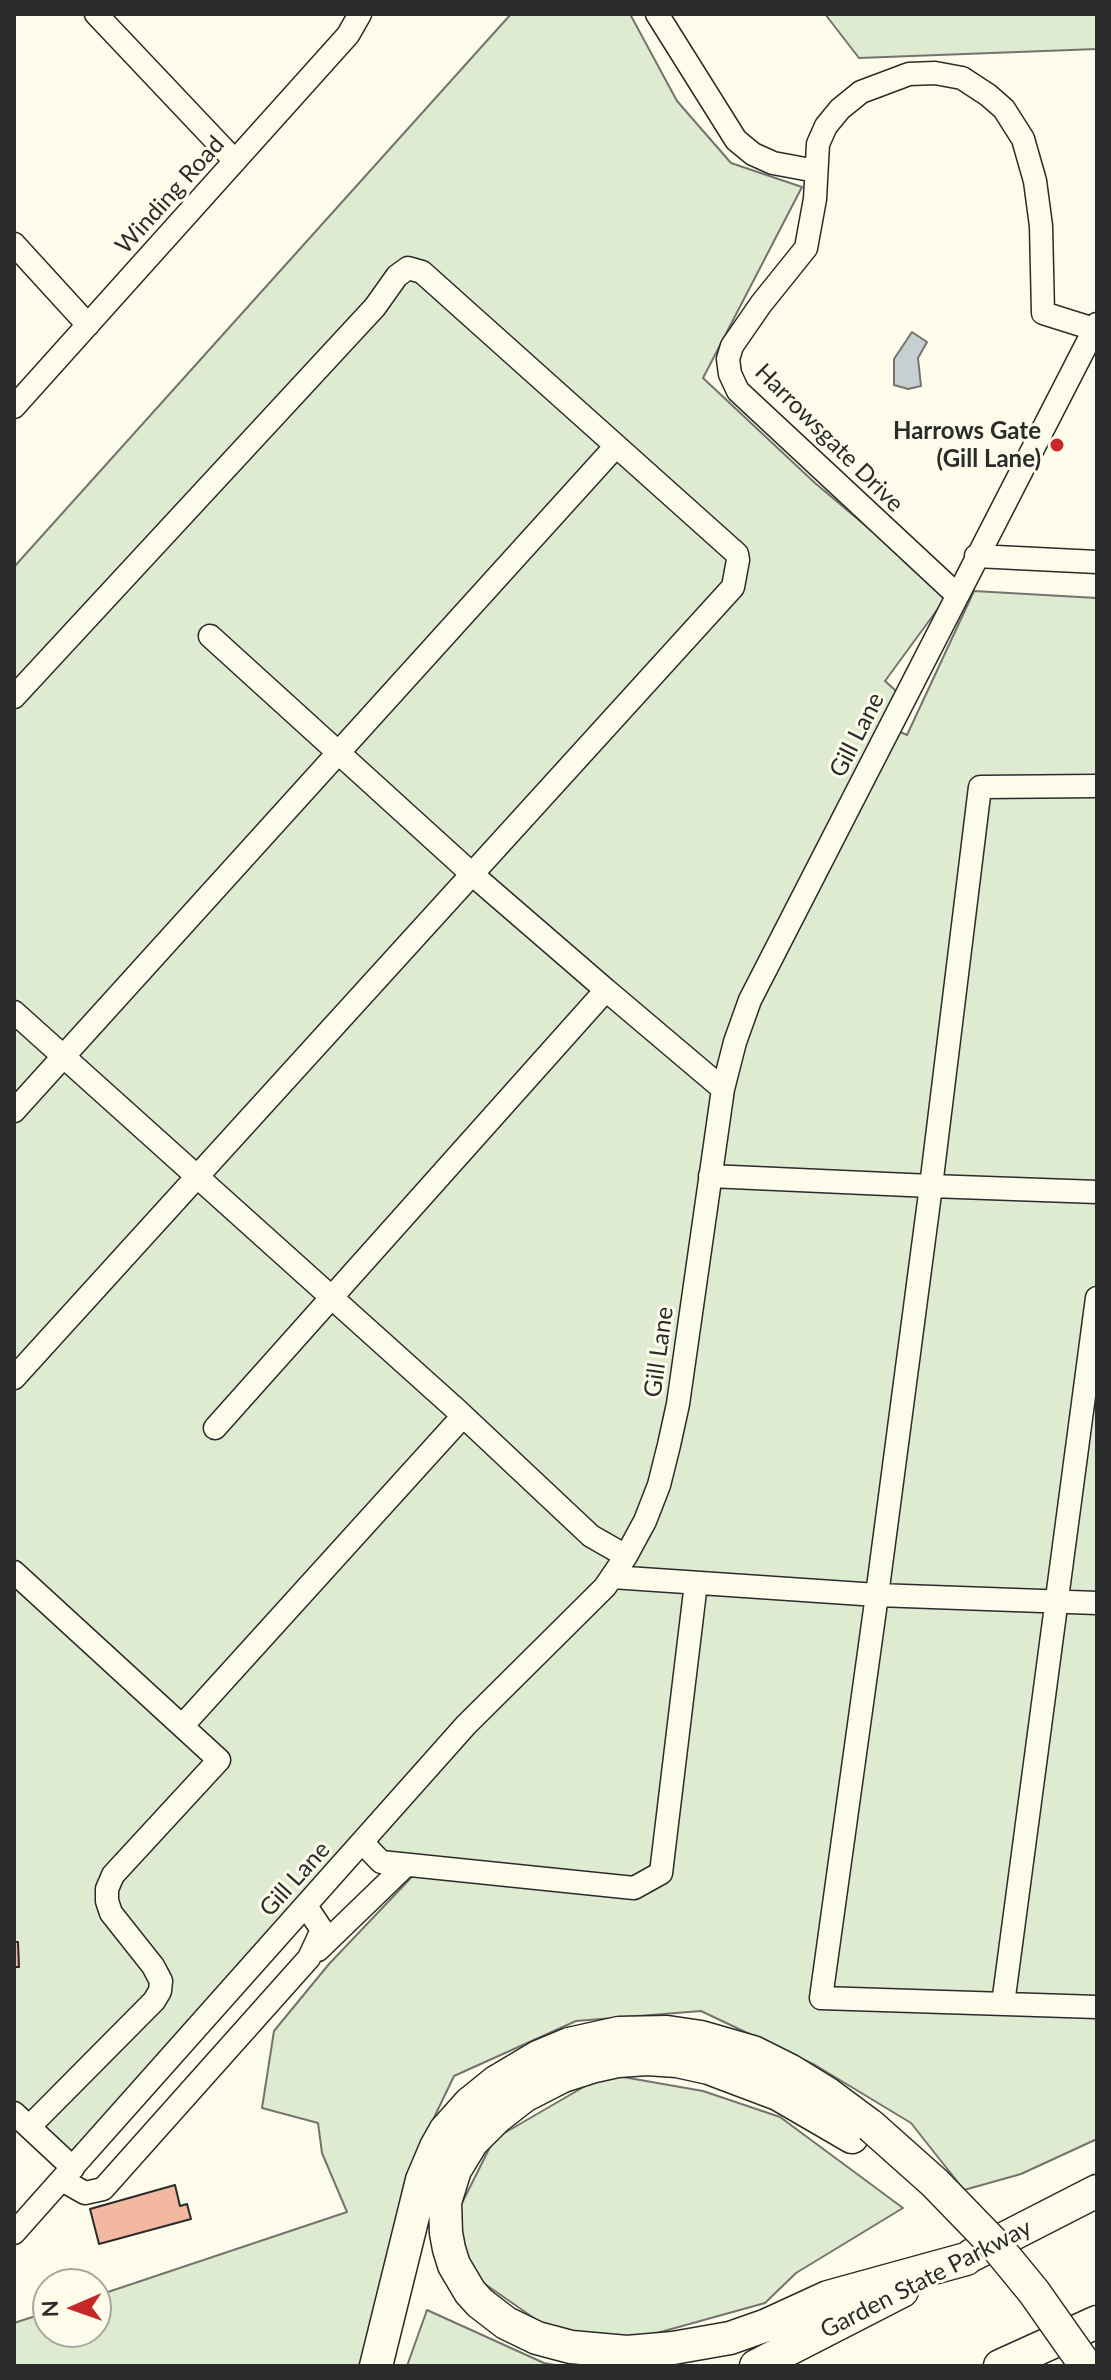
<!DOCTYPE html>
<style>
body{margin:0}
#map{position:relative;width:1111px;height:2380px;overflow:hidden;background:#fdfbea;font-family:Lato,sans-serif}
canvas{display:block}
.frame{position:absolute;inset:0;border:16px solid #2b2b2b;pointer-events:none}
.north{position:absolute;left:32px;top:2268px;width:80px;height:80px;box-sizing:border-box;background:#fdfbea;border:2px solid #a9a89e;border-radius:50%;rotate:268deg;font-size:22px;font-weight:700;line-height:32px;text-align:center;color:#2b2b2b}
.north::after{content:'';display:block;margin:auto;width:28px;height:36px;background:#c62828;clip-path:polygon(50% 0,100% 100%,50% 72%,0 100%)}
</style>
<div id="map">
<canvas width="1111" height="2380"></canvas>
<div class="frame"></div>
<div class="north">N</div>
</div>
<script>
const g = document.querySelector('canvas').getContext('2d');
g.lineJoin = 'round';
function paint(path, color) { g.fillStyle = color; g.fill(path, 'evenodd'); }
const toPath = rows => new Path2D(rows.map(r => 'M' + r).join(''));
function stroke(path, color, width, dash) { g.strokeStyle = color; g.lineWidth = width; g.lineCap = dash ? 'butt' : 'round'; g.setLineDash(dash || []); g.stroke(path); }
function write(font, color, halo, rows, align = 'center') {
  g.font = font + ' Lato,sans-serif'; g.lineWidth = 6; g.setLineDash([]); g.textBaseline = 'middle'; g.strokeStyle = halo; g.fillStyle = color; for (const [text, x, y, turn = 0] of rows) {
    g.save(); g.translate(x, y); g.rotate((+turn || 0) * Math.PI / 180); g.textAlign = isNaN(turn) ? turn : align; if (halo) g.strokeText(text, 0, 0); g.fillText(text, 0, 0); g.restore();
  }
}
const green = toPath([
 [511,14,630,14,677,101,731,163,802,187,703,378,815,483,948,595,885,681,905,699,894,729,907,735,974,591,1097,598,1097,2139,1021,2174,964,2190,911,2123,815,2065,701,2011,576,2021,454,2076,407,2174,364,2366,14,2366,14,2323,48,2312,48,2332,96,2332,96,2296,347,2212,322,2153,318,2123,262,2108,274,2031,329,1964,426,1862,355,1854,73,2168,14,2115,14,567,511,14],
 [825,14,1097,14,1097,49,859,58,825,14],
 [606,2074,703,2091,780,2117,903,2208,796,2273,765,2303,639,2338,554,2332,469,2273,457,2213,494,2139,606,2074],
 [427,2310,544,2363,560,2366,407,2366,427,2310]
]);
paint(green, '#deebd1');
stroke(green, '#74746e', 2);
const water = toPath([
 [912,332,927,342,918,358,921,386,908,389,894,385,894,359,912,332]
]);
paint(water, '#c7d0d0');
stroke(water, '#74746e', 2);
const building = toPath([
 [14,1942,18,1942,19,1967,14,1967,14,1942],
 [175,2185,180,2206,187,2204,191,2219,99,2244,90,2209,175,2185]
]);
paint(building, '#f2b8a0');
stroke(building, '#2b2b2b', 2);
const minor = toPath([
 [96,14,235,161],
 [657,14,736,140,753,154,773,163,816,171],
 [14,244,88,325],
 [14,407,348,35,360,14],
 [976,556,1097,562],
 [956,594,738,391,730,374,728,359,732,346,761,304,806,248,815,199,818,144,826,126,840,109,861,92,909,74,935,73,962,78,988,95,1004,109,1023,139,1035,181,1041,226,1043,313,1097,330],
 [210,636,473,875,606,990],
 [14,697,375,307,397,276,408,268,422,272,737,554,738,560,733,587,14,1378],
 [14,1012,458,1411,591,1536,626,1556],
 [14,1111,616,446],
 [710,1176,931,1186,980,787,1097,786],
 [1097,1192,931,1186,877,1595,1097,1603],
 [215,1428,606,990,723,1089],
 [14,1572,219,1760,113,1875,107,1889,107,1901,111,1913,153,1966,161,1981,160,1991,154,2001,29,2127],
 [612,1577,877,1595,821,1998,1097,2007],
 [183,1725,463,1416],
 [362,1842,381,1862,634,1888,661,1873,696,1583],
 [318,1950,406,1865],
 [1003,2004,1097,1298],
 [14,2113,73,2168],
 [62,2180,85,2193,103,2189,309,1958,322,1930,306,1906],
 [14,2233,466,1725,605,1587,626,1556,645,1521,659,1485,669,1445,678,1404,723,1089,735,1042,750,1000,1097,324]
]);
const highway = toPath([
 [852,2137,778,2094,709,2068,677,2061,647,2059,618,2061,591,2067,563,2076,524,2096,497,2117,472,2142,455,2170,445,2202,446,2233,449,2249,454,2265,470,2292,480,2303,506,2323,537,2338,571,2347,627,2352,673,2348,730,2338,767,2325,828,2297,966,2259],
 [972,2255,1097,2191],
 [376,2366,422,2180,436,2147,445,2131,470,2103,496,2082,538,2057,569,2044,619,2033,667,2032,701,2037,753,2052,789,2070,828,2094,871,2126],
 [756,2366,902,2291],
 [1000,2366,1097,2322]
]);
stroke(minor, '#2b2b2b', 25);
stroke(highway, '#2b2b2b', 35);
stroke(minor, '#fdfbea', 22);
stroke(highway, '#fdfbea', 32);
const highwayBridge = toPath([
 [871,2126,935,2183,997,2247,1034,2292,1086,2366]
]);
stroke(highwayBridge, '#2b2b2b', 35, []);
stroke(highwayBridge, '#fdfbea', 32);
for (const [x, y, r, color] of [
 [1057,445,8,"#c62828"]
]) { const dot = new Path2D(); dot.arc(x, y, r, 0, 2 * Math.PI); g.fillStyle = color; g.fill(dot); stroke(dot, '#fdfbea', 3); }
write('24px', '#2b2b2b', '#fdfbea', [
 ["Winding Road",170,195,-48],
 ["Harrowsgate Drive",829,438,45],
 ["Gill Lane",857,735,-63],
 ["Gill Lane",659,1352,-82],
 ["Gill Lane",295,1879,-48],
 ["Garden State Parkway",926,2279,-27]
]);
write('bold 24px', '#2b2b2b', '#fdfbea', [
 ["Harrows Gate",1041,431],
 ["(Gill Lane)",1041,459]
], 'right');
</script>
